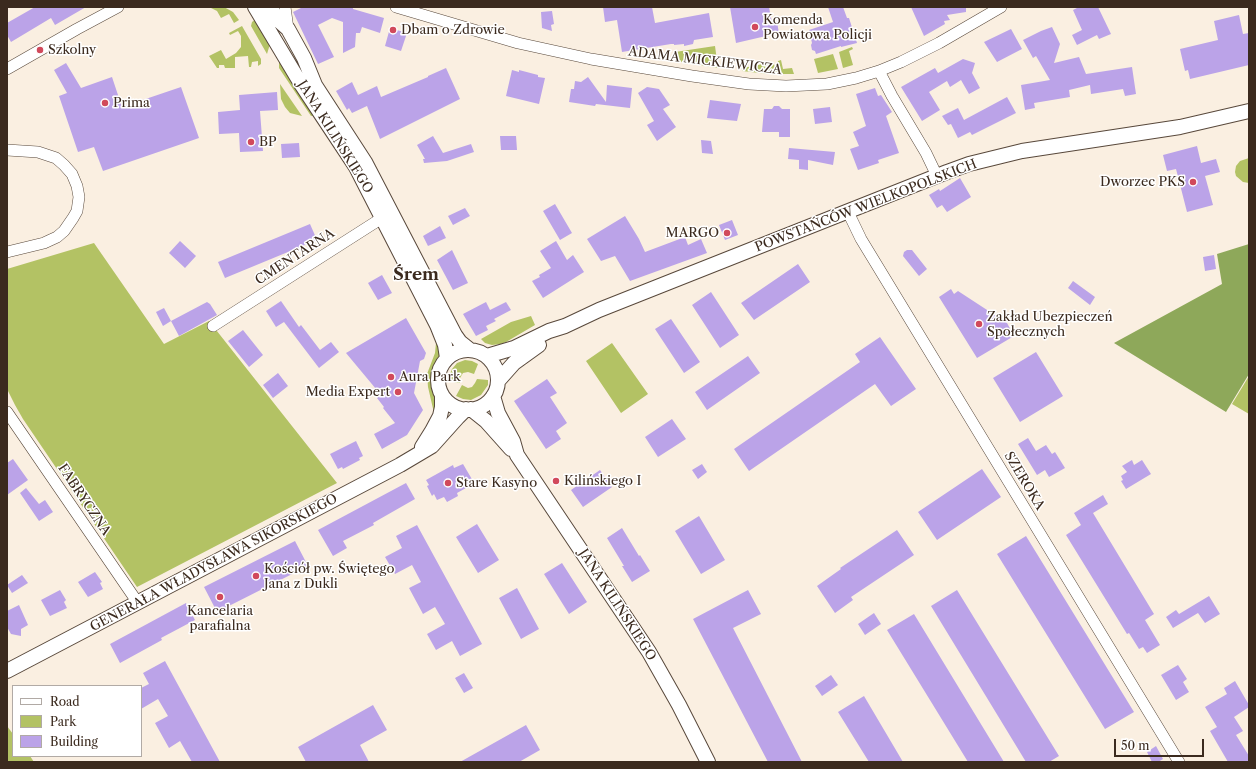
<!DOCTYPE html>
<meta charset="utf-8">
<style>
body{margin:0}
#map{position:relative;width:1256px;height:769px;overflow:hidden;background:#faefe1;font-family:"Libre Caslon Text",serif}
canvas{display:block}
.frame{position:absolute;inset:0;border:8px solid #3b2a1e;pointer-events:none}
.legend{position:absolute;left:12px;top:685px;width:130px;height:72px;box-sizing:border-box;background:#fff;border:1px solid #b1aaa5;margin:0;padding:5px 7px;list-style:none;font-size:12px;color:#3b2a1e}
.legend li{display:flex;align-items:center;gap:8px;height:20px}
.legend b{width:20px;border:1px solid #b1aaa5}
.scale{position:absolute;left:1114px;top:739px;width:90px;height:18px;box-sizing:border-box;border:2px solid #3b2a1e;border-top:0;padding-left:5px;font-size:12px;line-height:14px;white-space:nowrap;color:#3b2a1e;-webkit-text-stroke:3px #fff;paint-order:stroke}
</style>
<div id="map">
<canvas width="1256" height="769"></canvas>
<div class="frame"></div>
<ul class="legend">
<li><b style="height:5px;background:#fff"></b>Road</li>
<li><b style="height:11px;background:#b3c264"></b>Park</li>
<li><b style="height:11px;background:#bba3e8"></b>Building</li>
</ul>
<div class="scale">50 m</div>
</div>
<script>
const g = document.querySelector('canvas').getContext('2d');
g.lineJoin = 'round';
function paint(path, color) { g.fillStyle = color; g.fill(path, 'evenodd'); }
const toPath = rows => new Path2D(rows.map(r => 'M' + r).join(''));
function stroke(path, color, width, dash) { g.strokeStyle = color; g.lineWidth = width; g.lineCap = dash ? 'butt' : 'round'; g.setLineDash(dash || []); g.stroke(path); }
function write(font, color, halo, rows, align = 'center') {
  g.font = font + ' "Libre Caslon Text",serif'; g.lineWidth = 3; g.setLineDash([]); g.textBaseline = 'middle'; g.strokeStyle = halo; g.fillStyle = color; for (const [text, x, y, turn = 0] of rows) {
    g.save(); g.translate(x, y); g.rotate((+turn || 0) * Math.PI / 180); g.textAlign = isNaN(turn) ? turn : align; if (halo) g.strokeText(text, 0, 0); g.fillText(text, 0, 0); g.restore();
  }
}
paint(toPath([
 [209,7,224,7,233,12,239,20,234,23,229,14,221,18,217,11],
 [257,18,270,44,267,54,251,26,252,22],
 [242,26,261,59,261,64,258,66,258,61,252,62,251,67,249,67,248,56,235,57,235,68,225,68,224,65,219,65,219,68,217,68,209,56,221,50,226,59,236,53,241,47,241,36,238,31,230,35,229,33],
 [715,46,718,68,676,61,675,52],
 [852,47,853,49,849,51,853,65,843,68,839,52],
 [833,54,838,69,818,73,814,59],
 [279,56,318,115,311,116,279,68],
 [781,60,783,69,792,68,794,74,769,74,742,71,743,68,773,62,775,67,778,66,778,61],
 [280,84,302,116,290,113,285,107,281,99],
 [1249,158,1249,183,1243,182,1236,176,1235,172,1236,166,1240,161],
 [94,243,164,344,209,321,337,483,137,587,23,419,15,405,7,389,7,269],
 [531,316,535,325,506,342,501,344,492,345,485,343,481,339,511,322],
 [439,342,440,350,439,357,433,369,432,378,432,388,436,401,434,413,428,387,427,374,435,353,436,343],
 [612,343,648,394,621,413,586,361],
 [465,360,472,361,478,364,474,374,468,372,463,373,460,378,460,383,448,381,449,376,452,369,457,363],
 [1249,376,1249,414,1232,404],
 [477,379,488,380,488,385,481,395,471,400,463,399,456,396,462,385,468,388,472,387,475,383],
 [7,726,13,734,13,756,30,756,34,762,7,762]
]), '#b3c264');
paint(toPath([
 [1249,244,1249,374,1226,412,1114,343,1222,284,1217,254]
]), '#8ea85a');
paint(toPath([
 [35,7,86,7,55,25,51,18,11,42,7,35,7,23],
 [303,7,353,7,353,9,384,18,380,33,362,27,360,33,356,33,355,47,343,53,343,22,332,18,318,25,334,57,318,64,293,12],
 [603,7,652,7,655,23,709,13,713,37,694,40,693,44,684,46,684,44,674,45,674,44,671,44,622,52,617,20,605,22],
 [730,7,769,7,772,23,777,22,779,33,736,43],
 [828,7,843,7,847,18,849,18,857,43,841,47,841,46,816,54,815,51,812,50,811,45,812,43,809,30,833,22],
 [911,7,966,7,966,12,947,15,950,20,944,21,945,24,924,36],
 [1079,7,1098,7,1111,34,1099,39,1097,35,1077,45,1072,35,1082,30,1073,10],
 [552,11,554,24,551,25,552,31,542,28,541,12],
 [1239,15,1243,34,1249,33,1249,65,1190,79,1188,70,1185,71,1180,49,1218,40,1214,21],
 [1052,27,1060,44,1054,63,1079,57,1086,74,1132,67,1136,94,1125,96,1123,89,1091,94,1090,85,1069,90,1070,97,1034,103,1035,108,1025,110,1021,85,1050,80,1036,56,1033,58,1023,40,1041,31],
 [390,28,407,33,401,51,385,46],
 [1011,29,1022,49,997,62,984,42],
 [963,59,975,63,972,73,980,88,969,94,961,80,950,87,947,81,929,92,940,110,922,121,901,87,935,68,938,73],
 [66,63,81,88,112,77,122,107,181,87,199,138,103,171,94,147,78,152,59,96,67,93,54,70],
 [446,68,460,99,380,139,367,106,352,113,349,108,347,110,336,91,352,82,358,95,377,86,381,97,428,77,428,76],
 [512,70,519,72,519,70,538,75,538,77,545,78,539,104,506,96],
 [588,77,606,102,607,85,632,88,630,108,596,104,595,106,569,102,571,89,574,89,575,81,581,82],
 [647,87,659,89,670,105,663,109,676,127,657,141,647,125,654,121,638,93],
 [875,88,878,96,881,95,892,112,886,116,899,153,878,160,879,163,858,170,850,149,859,146,853,132,866,126,856,94],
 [277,92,278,110,260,111,263,151,240,152,239,133,219,134,218,112,240,110,239,95],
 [1007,97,1016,113,972,135,970,132,958,138,951,124,948,125,942,116,958,108,964,120],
 [710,100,741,104,737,121,707,118],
 [774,106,779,106,782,109,790,109,790,137,779,137,779,132,762,132,764,109,772,109],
 [830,107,832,122,815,124,813,109],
 [433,136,443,153,471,144,474,152,447,161,424,163,423,159,425,159,417,145],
 [500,136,516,136,517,150,501,150],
 [701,140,711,141,713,154,702,153],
 [299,143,300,157,282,158,281,144],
 [1197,146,1201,163,1216,159,1220,172,1205,176,1213,205,1187,212,1176,169,1167,171,1163,155],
 [789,148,835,152,833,165,808,160,808,170,799,169,799,160,788,159],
 [960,178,971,197,947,212,942,205,937,208,929,195,939,189,940,191],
 [555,204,572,233,560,240,543,211],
 [465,208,470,216,453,225,448,216],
 [625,216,639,239,645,252,685,237,688,245,701,239,707,253,630,281,615,256,601,261,587,239],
 [732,220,738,235,725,240,719,225],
 [310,224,317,240,225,278,218,262],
 [440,226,446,238,428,246,423,236],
 [180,241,196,256,185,268,169,253],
 [556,241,567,260,573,255,584,272,543,298,532,281,540,277,539,275,551,268,540,251],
 [452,250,468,283,453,290,437,260],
 [907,250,912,250,927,269,919,276,903,256,904,252],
 [1214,255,1216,269,1205,271,1203,257],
 [798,264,810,282,754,320,741,303],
 [382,275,392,293,378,300,368,283],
 [1073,281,1095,297,1090,305,1068,288],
 [951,289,954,294,958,291,1007,323,1014,336,977,358,939,297],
 [711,292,739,335,720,348,692,305],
 [281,301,299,327,301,325,320,350,331,342,339,352,319,368,284,322,276,327,266,311],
 [207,302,210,304,217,315,179,336,171,321],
 [486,302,490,310,506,302,511,310,494,319,496,321,486,326,488,330,476,336,463,314],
 [164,308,171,321,163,326,156,312],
 [406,318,426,353,424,359,420,361,414,393,423,410,407,435,382,449,374,434,395,423,383,408,384,407,377,398,381,395,346,353],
 [671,319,700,362,684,373,655,329],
 [243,330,263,355,249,367,228,341],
 [880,337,916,389,891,406,875,384,749,471,734,449,860,362,855,354],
 [1036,352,1063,396,1020,422,993,378],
 [748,356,760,373,707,410,695,392],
 [278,373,288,386,273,398,263,385],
 [547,379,557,393,550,397,567,423,556,431,561,439,546,449,514,401],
 [672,419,686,439,658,457,645,437],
 [1028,438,1036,451,1046,445,1052,454,1055,452,1065,468,1049,477,1045,470,1037,475,1018,444],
 [356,441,363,456,359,458,360,460,343,469,342,467,338,469,330,454],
 [13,459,28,480,7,495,7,463],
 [1132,460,1134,465,1142,460,1151,474,1126,489,1121,481,1123,480,1121,476,1127,472,1122,466],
 [463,464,473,481,465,486,466,488,457,493,458,496,447,502,444,497,437,500,434,494,432,496,427,486,429,485,426,480,453,465,454,468],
 [702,464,707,472,698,479,692,470],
 [982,469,1001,497,937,540,918,512],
 [600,470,612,487,583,507,571,490],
 [406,483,415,499,373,523,374,525,343,541,347,548,333,556,318,530],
 [26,488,39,504,45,500,53,512,39,521,20,493],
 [1103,495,1108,504,1093,513,1154,614,1145,620,1160,645,1147,653,1143,647,1139,649,1129,633,1127,634,1066,535,1081,525,1074,513],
 [699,516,725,560,701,574,675,531],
 [477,524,499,560,478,573,456,537],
 [417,525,482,644,460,656,452,641,436,650,427,634,445,624,435,607,423,614,409,588,421,582,412,565,395,574,385,557,402,548,396,536],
 [622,528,639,556,640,555,650,571,632,582,622,566,624,566,607,538],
 [897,530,914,555,851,597,853,600,835,613,817,586,841,569,840,568],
 [1026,536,1134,712,1105,729,997,554],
 [295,541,308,566,217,612,204,587],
 [562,563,587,602,569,614,544,574],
 [95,572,102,582,100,583,103,589,88,597,78,582],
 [22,575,28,583,12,593,7,585],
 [517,588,539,629,521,639,499,598],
 [60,590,66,600,64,602,67,608,50,616,41,600],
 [748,590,761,614,733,628,802,762,768,762,693,619],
 [957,590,1059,756,1049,762,1026,762,931,606],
 [1209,596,1220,614,1205,623,1198,613,1173,628,1166,617,1176,610,1179,614],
 [186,603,195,620,161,638,162,640,120,663,110,644],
 [19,605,28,625,21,629,21,636,11,634,7,627,7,611],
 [874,613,881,624,865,635,858,624],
 [914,614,1004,762,968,762,887,630],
 [165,661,220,762,192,762,180,741,169,748,155,723,168,716,158,699,141,709,141,688,149,684,143,673],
 [1178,665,1187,679,1183,682,1189,692,1176,700,1161,675],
 [464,673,473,688,464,693,455,678],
 [831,675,838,685,822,696,815,686],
 [1235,681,1249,705,1249,707,1234,717,1243,731,1236,735,1249,756,1249,762,1228,762,1210,731,1217,727,1205,707,1227,694,1224,688],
 [864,696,903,762,869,762,838,712],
 [373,705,387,730,360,745,369,762,306,762,298,747],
 [526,725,540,750,519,762,460,762],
 [1156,746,1163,759,1158,762,1152,762,1147,752]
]), '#bba3e8');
const minor = toPath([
 [285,7,288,29],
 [396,7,518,43,591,59,692,76,749,84,786,86,827,84,856,78,879,71,901,62,939,43,1001,7],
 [7,69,77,29,118,7],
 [879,71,892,96,926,153,937,176],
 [7,150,38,152,56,158,64,165,72,174,77,186,79,197,77,211,73,218,64,231,57,237,44,243,7,252],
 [848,212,861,239,1179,762],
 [213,326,382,218,389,216],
 [7,412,138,603]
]);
const tertiary = toPath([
 [255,7,301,84,356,167,437,325,445,345,447,358],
 [270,7,279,21,288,29,304,58,315,85,365,162,455,335,460,342,470,350],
 '438 380a30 30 0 1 1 60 0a30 30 0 1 1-60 0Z',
 [487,356,514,348,549,331,565,326,599,310,947,172,969,164,1022,151,1180,127,1249,111],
 [498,381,514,363,539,345],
 [493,396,498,413,513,441,517,455,649,652,679,705,708,762],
 [471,409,486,421,511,449],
 [422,447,432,431,440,416,442,407,442,395],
 [7,671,400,465,432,446,458,417,466,409]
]);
stroke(minor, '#58483b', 12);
stroke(tertiary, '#58483b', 16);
stroke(minor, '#fff', 11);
stroke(tertiary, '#fff', 14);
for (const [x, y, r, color] of [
 [755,27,4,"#d1495b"],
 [393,30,4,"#d1495b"],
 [40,50,4,"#d1495b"],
 [105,103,4,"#d1495b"],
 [251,142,4,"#d1495b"],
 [1193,182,4,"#d1495b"],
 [727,233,4,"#d1495b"],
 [979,324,4,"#d1495b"],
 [391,377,4,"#d1495b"],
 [398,392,4,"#d1495b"],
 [556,481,4,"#d1495b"],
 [448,483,4,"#d1495b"],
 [256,576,4,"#d1495b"],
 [220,597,4,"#d1495b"]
]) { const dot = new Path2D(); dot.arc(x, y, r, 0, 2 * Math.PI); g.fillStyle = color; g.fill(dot); stroke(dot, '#fff', 1.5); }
write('13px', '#3b2a1e', '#fff', [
 ["Komenda",763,20],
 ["Powiatowa Policji",763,35],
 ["Dbam o Zdrowie",401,30],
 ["Szkolny",48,50],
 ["Prima",113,103],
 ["BP",259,142],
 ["Dworzec PKS",1185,182,"right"],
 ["MARGO",719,233,"right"],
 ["Zakład Ubezpieczeń",987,317],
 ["Społecznych",987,332],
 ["Aura Park",399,377],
 ["Media Expert",390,392,"right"],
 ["Kilińskiego I",564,481],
 ["Stare Kasyno",456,483],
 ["Kościół pw. Świętego",264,569],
 ["Jana z Dukli",264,584],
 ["Kancelaria",220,611,"center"],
 ["parafialna",220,626,"center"]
], 'left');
write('13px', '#3b2a1e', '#fff', [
 ["ADAMA MICKIEWICZA",705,61,7],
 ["JANA KILIŃSKIEGO",335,137,58],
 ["POWSTAŃCÓW WIELKOPOLSKICH",866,206,-21],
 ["CMENTARNA",295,257,-33],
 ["SZEROKA",1024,481,59],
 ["FABRYCZNA",84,500,56],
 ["GENERAŁA WŁADYSŁAWA SIKORSKIEGO",214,563,-28],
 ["JANA KILIŃSKIEGO",617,605,57]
]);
write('bold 17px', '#3b2a1e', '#fff', [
 ["Śrem",416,275]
]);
</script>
